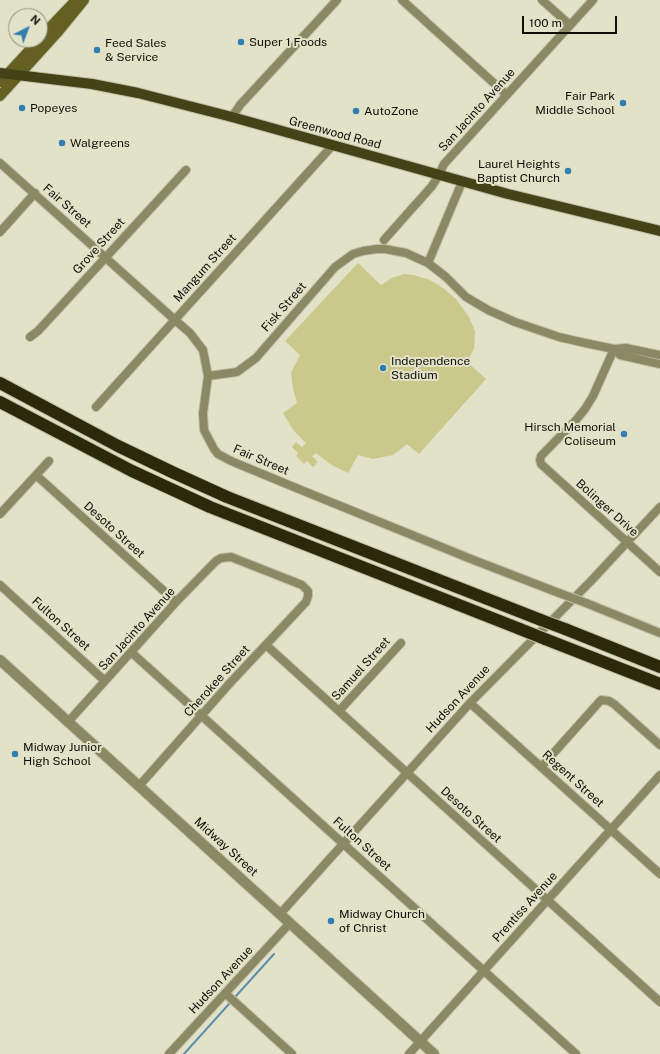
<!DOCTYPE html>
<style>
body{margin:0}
#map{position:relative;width:660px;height:1054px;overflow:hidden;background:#e2e2c8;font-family:"Public Sans",sans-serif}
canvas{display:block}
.north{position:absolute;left:8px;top:8px;width:40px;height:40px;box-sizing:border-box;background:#e2e2c8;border:1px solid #8e8e7b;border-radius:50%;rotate:42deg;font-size:11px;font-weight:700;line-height:16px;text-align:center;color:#0f0f07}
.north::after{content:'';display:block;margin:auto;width:14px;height:18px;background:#337eb1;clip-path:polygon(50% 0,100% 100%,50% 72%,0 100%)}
.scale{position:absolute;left:522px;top:16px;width:95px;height:18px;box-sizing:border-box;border:2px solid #0f0f07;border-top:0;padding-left:5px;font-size:12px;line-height:14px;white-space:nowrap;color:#0f0f07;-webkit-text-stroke:3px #e2e2c8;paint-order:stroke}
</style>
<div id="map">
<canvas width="660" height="1054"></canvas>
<div class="north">N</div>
<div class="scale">100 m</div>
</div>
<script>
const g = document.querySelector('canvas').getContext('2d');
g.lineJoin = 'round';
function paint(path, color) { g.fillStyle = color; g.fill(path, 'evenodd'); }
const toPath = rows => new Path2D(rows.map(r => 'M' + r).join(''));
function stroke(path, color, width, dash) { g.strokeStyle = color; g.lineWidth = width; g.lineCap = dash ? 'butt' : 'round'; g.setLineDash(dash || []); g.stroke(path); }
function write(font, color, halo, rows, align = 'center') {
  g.font = font + ' "Public Sans",sans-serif'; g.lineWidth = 4; g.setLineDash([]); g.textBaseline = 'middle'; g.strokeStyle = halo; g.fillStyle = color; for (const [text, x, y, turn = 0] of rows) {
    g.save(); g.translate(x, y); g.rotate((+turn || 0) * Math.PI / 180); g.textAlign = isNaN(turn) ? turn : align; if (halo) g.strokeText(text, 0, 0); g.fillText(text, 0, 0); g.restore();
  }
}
paint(toPath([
 [358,263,381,285,392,278,404,274,414,275,430,280,443,288,456,299,469,317,475,331,474,349,467,362,486,379,419,454,407,444,393,455,373,459,358,455,348,473,330,464,316,453,312,456,318,462,313,467,307,461,304,464,296,456,298,453,292,447,296,442,302,447,306,443,294,431,283,413,297,403,293,389,291,373,300,355,285,341]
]), '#cac88a');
stroke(toPath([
 [236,996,274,954],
 [184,1054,229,1004]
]), '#608dae', 2);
const minor = toPath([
 [402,0,507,95],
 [542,0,570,25],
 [232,117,240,105,337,0],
 [0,163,175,320,190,333,203,350,208,376,203,413,204,430,214,449,218,454,231,461,306,492,471,559,559,593],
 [0,232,35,193],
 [384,240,432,186,439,175,444,164,593,0],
 [428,263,462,182],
 [30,337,38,331,186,170],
 [614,349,593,396,585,409,576,420,541,456,540,460,541,464,660,572],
 [614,349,620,355,660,364],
 [208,376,237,372,256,358,335,267,353,254,363,251,377,249,385,249,406,253,428,263,446,277,466,297,488,310,515,322,559,337,585,343,614,349,626,348,660,355],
 [96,407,332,146],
 [36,475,176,602],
 [0,514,49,461],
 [0,585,105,681],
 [586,603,660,633],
 [266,645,660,1002],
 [131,652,576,1054],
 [470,703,660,874],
 [339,711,401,643],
 [68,722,176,602,216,561,221,558,231,557,302,585,308,591,308,596,306,602,230,683,139,786],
 [542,766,601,700,609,701,614,704,660,745],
 [280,914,470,703,590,582,660,507],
 [225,993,292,1054],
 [169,1054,290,923],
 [409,1054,660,775]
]);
const tertiary = toPath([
 [0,660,434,1054]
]);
const secondary = toPath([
 [40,38,76,0],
 [0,82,39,40],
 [0,96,57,33,84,0]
]);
const primary = toPath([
 [0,73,92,84,138,93,232,117,508,194,660,231]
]);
const motorway = toPath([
 [0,383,118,446,172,472,227,497,541,620],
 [0,402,132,471,210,507,520,629],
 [565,629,660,667],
 [545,639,660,684]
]);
stroke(minor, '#c0c0a9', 10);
stroke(tertiary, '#c0c0a9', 12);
stroke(secondary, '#c0c0a9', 12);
stroke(primary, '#c0c0a9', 12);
stroke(motorway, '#c0c0a9', 14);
stroke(minor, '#8b8963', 8);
stroke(tertiary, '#8b8963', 10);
stroke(secondary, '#636022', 10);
stroke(primary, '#444217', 10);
stroke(motorway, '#2b2909', 12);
const minorBridge = toPath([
 [559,593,586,603]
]);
const motorwayBridge = toPath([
 [541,620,565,629],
 [520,629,545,639]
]);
stroke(minorBridge, '#c0c0a9', 10, []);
stroke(motorwayBridge, '#c0c0a9', 14, []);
stroke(minorBridge, '#8b8963', 8);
stroke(motorwayBridge, '#2b2909', 12);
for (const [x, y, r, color] of [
 [241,42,4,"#337eb1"],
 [97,50,4,"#337eb1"],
 [623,103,4,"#337eb1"],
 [22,108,4,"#337eb1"],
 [356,111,4,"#337eb1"],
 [62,143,4,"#337eb1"],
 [568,171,4,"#337eb1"],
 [383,368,4,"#337eb1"],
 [624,434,4,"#337eb1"],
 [15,754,4,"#337eb1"],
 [331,921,4,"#337eb1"]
]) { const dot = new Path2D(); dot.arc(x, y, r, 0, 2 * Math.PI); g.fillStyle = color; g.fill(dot); stroke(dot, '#e2e2c8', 1.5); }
write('12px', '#0f0f07', '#e2e2c8', [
 ["Super 1 Foods",249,42],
 ["Feed Sales",105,43],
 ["& Service",105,57],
 ["Fair Park",615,96,"right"],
 ["Middle School",615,110,"right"],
 ["Popeyes",30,108],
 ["AutoZone",364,111],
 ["Walgreens",70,143],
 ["Laurel Heights",560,164,"right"],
 ["Baptist Church",560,178,"right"],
 ["Independence",391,361],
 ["Stadium",391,375],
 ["Hirsch Memorial",616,427,"right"],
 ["Coliseum",616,441,"right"],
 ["Midway Junior",23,747],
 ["High School",23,761],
 ["Midway Church",339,914],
 ["of Christ",339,928]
], 'left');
write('12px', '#0f0f07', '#e2e2c8', [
 ["San Jacinto Avenue",477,110,-48],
 ["Greenwood Road",335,133,15],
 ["Fair Street",67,206,41],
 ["Grove Street",99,246,-48],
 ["Mangum Street",205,268,-48],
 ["Fisk Street",284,307,-49],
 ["Fair Street",261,460,23],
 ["Bolinger Drive",607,508,42],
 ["Desoto Street",114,530,42],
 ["Fulton Street",61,624,42],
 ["San Jacinto Avenue",137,629,-48],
 ["Samuel Street",361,669,-48],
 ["Cherokee Street",217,681,-48],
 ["Hudson Avenue",458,699,-47],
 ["Regent Street",573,779,42],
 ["Desoto Street",471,815,42],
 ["Fulton Street",362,844,42],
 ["Midway Street",226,847,42],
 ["Prentiss Avenue",525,907,-48],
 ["Hudson Avenue",221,980,-47]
]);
</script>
